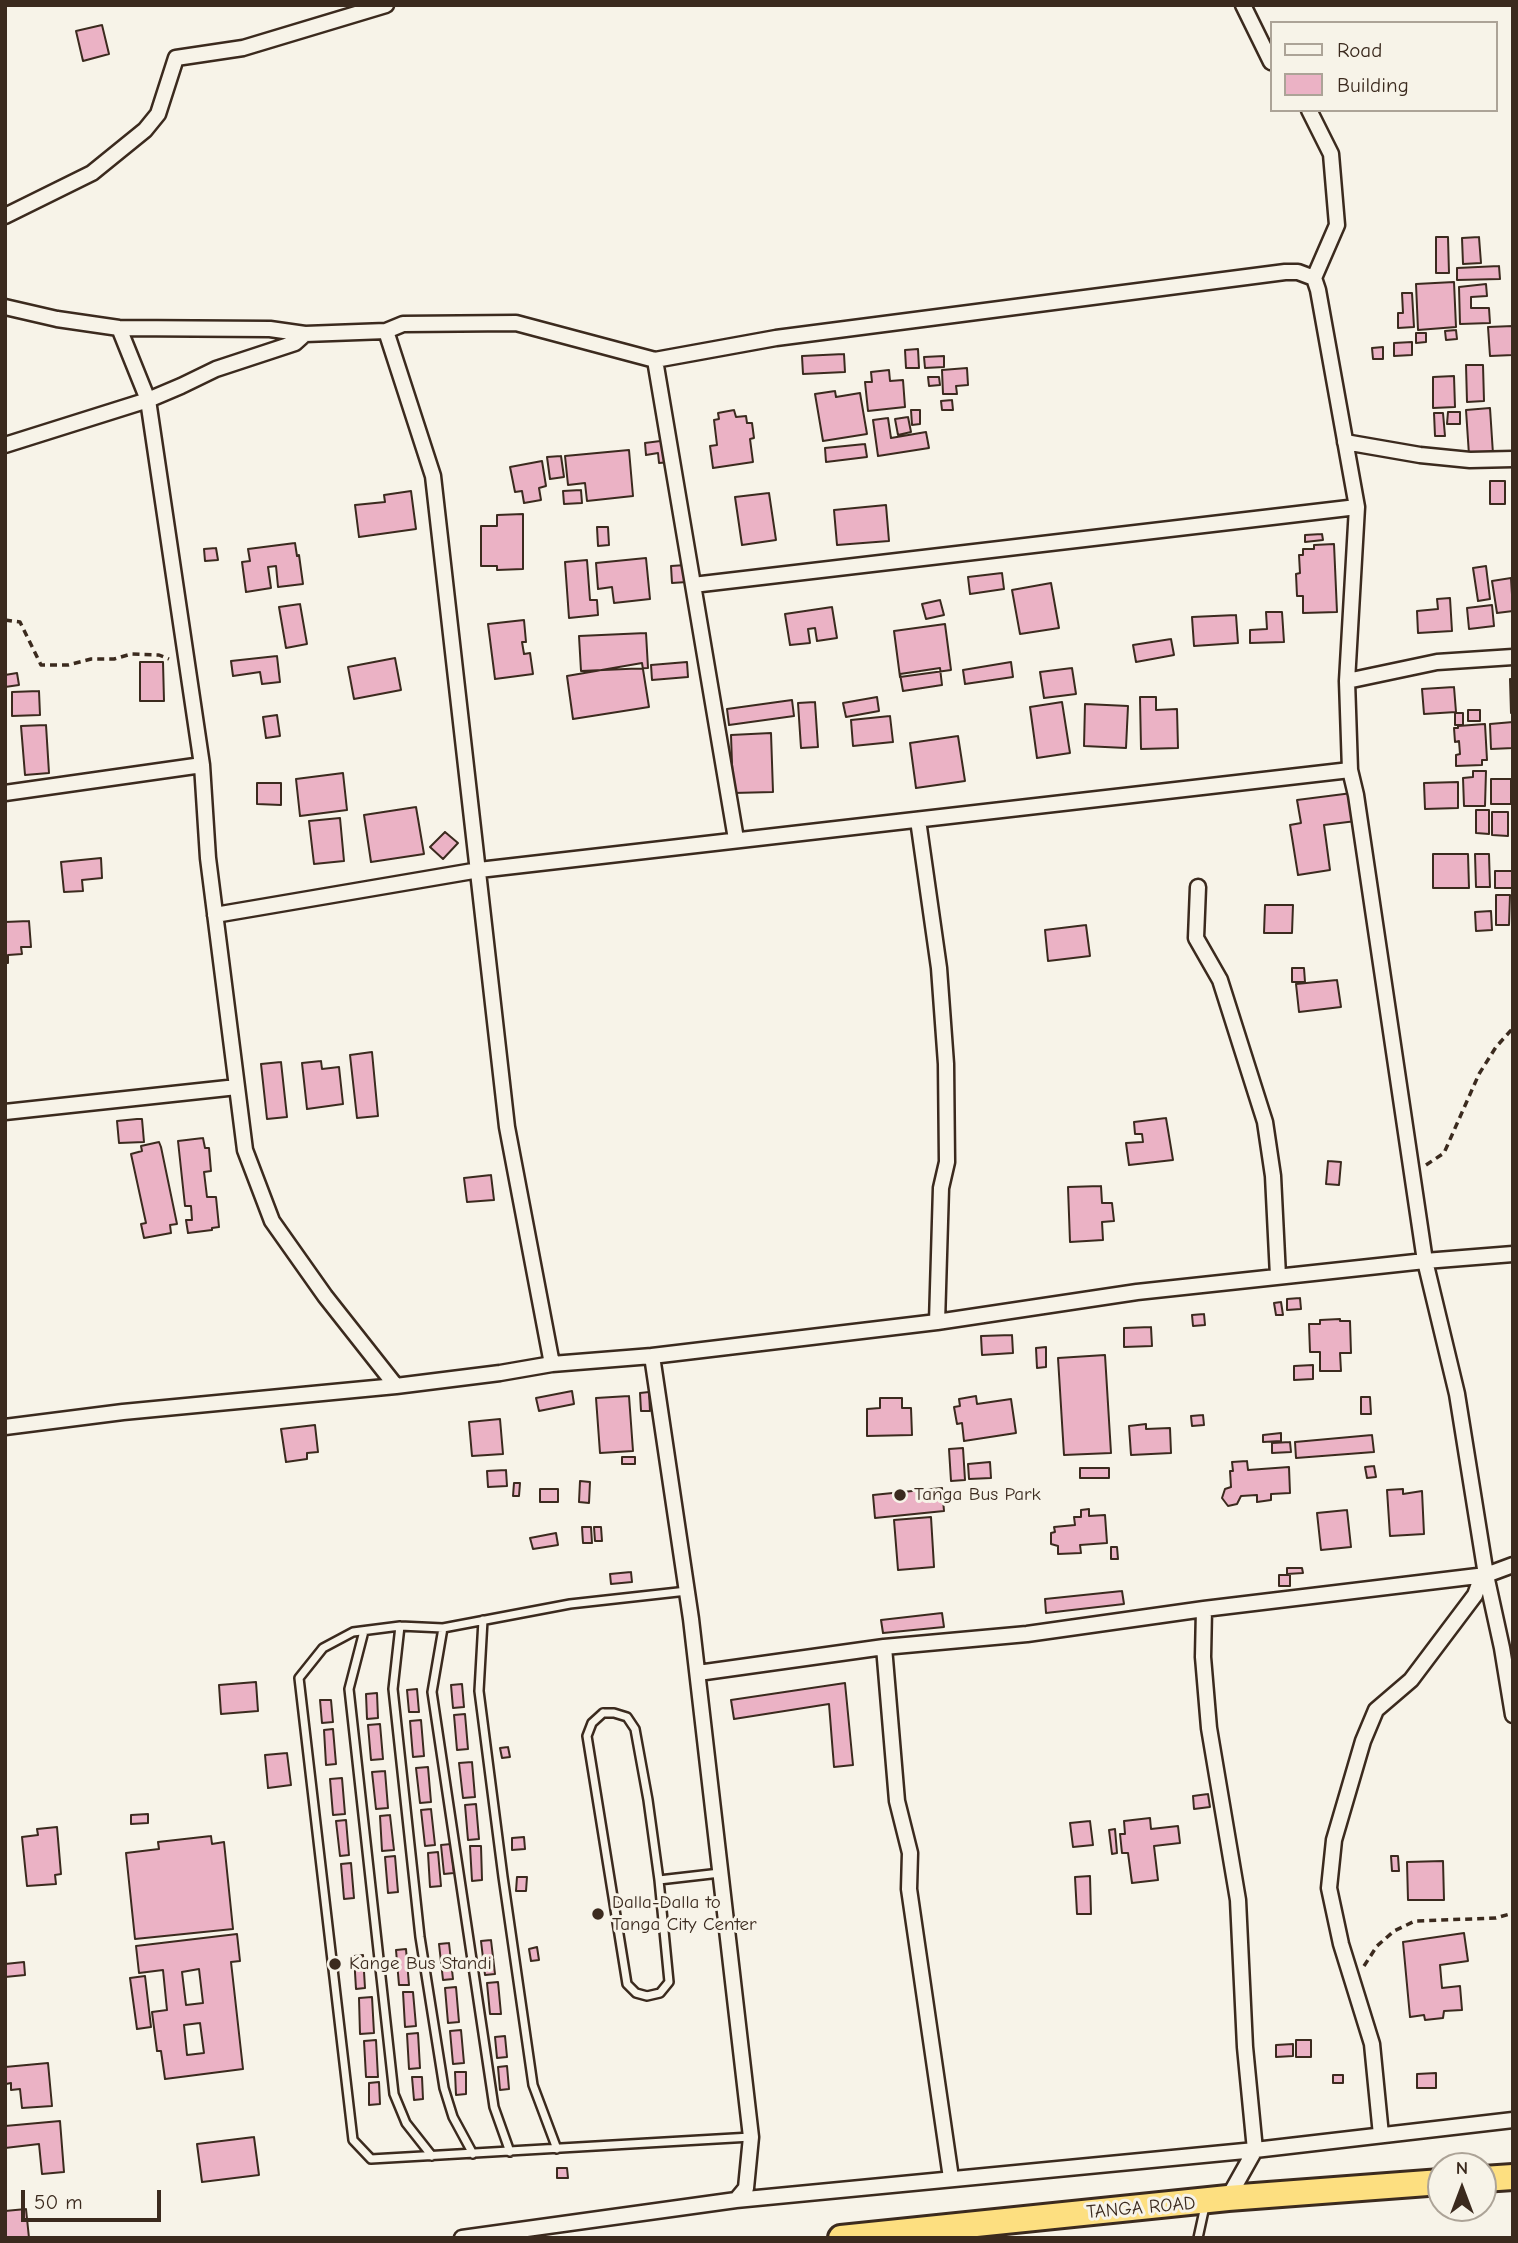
<!DOCTYPE html>
<style>
body{margin:0}
#map{position:relative;width:1518px;height:2243px;overflow:hidden;background:#f7f3e8;font-family:"Comic Neue",sans-serif}
canvas{display:block}
.frame{position:absolute;inset:0;border:7px solid #3b2a1e;pointer-events:none}
.legend{position:absolute;left:1270px;top:21px;width:228px;height:91px;box-sizing:border-box;background:#f7f3e8;border:2px solid #aca397;margin:0;padding:9px 12px;list-style:none;font-size:21px;color:#3b2a1e}
.legend li{display:flex;align-items:center;gap:14px;height:35px}
.legend b{width:35px;border:2px solid #aca397}
.north{position:absolute;left:1427px;top:2152px;width:70px;height:70px;box-sizing:border-box;background:#f7f3e8;border:2px solid #aca397;border-radius:50%;rotate:0deg;font-size:19px;font-weight:700;line-height:28px;text-align:center;color:#3b2a1e}
.north::after{content:'';display:block;margin:auto;width:24px;height:32px;background:#3b2a1e;clip-path:polygon(50% 0,100% 100%,50% 72%,0 100%)}
.scale{position:absolute;left:21px;top:2190px;width:140px;height:32px;box-sizing:border-box;border:4px solid #3b2a1e;border-top:0;padding-left:9px;font-size:21px;line-height:24px;white-space:nowrap;color:#3b2a1e;-webkit-text-stroke:5px #f7f3e8;paint-order:stroke}
</style>
<div id="map">
<canvas width="1518" height="2243"></canvas>
<div class="frame"></div>
<ul class="legend">
<li><b style="height:9px;background:#f7f3e8"></b>Road</li>
<li><b style="height:19px;background:#ebb2c5"></b>Building</li>
</ul>
<div class="north">N</div>
<div class="scale">50 m</div>
</div>
<script>
const g = document.querySelector('canvas').getContext('2d');
g.lineJoin = 'round';
function paint(path, color) { g.fillStyle = color; g.fill(path, 'evenodd'); }
const toPath = rows => new Path2D(rows.map(r => 'M' + r).join(''));
function stroke(path, color, width, dash) { g.strokeStyle = color; g.lineWidth = width; g.lineCap = dash ? 'butt' : 'round'; g.setLineDash(dash || []); g.stroke(path); }
function write(font, color, halo, rows, align = 'center') {
  g.font = font + ' "Comic Neue",sans-serif'; g.lineWidth = 6; g.setLineDash([]); g.textBaseline = 'middle'; g.strokeStyle = halo; g.fillStyle = color; for (const [text, x, y, turn = 0] of rows) {
    g.save(); g.translate(x, y); g.rotate((+turn || 0) * Math.PI / 180); g.textAlign = isNaN(turn) ? turn : align; if (halo) g.strokeText(text, 0, 0); g.fillText(text, 0, 0); g.restore();
  }
}
const building = toPath([
 [102,25,109,54,83,61,76,31,102,25],
 [1436,237,1448,237,1449,273,1436,273,1436,237],
 [1479,237,1481,263,1463,264,1462,238,1479,237],
 [1499,266,1500,279,1457,280,1457,268,1499,266],
 [1454,282,1456,327,1418,330,1416,284,1454,282],
 [1486,284,1487,296,1471,297,1471,308,1489,308,1490,323,1460,324,1459,287,1486,284],
 [1402,293,1412,293,1414,327,1398,328,1398,313,1403,313,1402,293],
 [1513,326,1513,355,1490,356,1488,327,1513,326],
 [1456,330,1457,339,1446,340,1445,331,1456,330],
 [1416,333,1426,333,1426,342,1416,343,1416,333],
 [1412,342,1412,355,1394,356,1394,343,1412,342],
 [1383,347,1383,359,1373,359,1372,348,1383,347],
 [918,349,919,368,906,368,905,350,918,349],
 [844,354,845,372,803,374,802,356,844,354],
 [944,356,944,367,925,368,924,357,944,356],
 [1466,365,1483,365,1484,401,1467,402,1466,365],
 [967,368,968,385,956,386,957,394,943,394,942,370,967,368],
 [889,370,890,381,903,380,905,407,868,411,865,382,872,382,871,372,889,370],
 [1454,376,1455,407,1433,408,1433,377,1454,376],
 [928,377,939,377,940,385,929,386,928,377],
 [835,391,836,397,860,393,867,434,823,441,815,394,835,391],
 [952,400,953,410,942,410,941,401,952,400],
 [1490,408,1493,454,1469,455,1466,410,1490,408],
 [734,410,736,417,746,416,747,423,752,423,754,438,750,439,753,462,713,468,710,446,717,445,714,420,719,419,718,413,734,410],
 [911,410,920,410,920,424,912,425,911,410],
 [1448,412,1460,412,1460,424,1447,424,1448,412],
 [1434,413,1443,413,1445,436,1435,436,1434,413],
 [908,417,911,432,898,435,895,419,908,417],
 [888,418,891,438,926,432,929,448,878,456,873,420,888,418],
 [668,440,671,462,659,463,658,453,646,455,645,443,668,440],
 [865,444,867,457,826,462,825,448,865,444],
 [629,450,633,496,587,501,585,483,568,485,565,456,629,450],
 [561,456,564,477,550,479,547,457,561,456],
 [542,461,546,486,539,488,541,500,524,503,522,491,515,492,510,467,542,461],
 [1490,481,1505,481,1505,504,1490,504,1490,481],
 [581,490,582,503,564,504,563,491,581,490],
 [411,491,416,529,359,537,355,505,385,502,384,495,411,491],
 [769,493,776,540,742,545,735,497,769,493],
 [886,505,889,541,837,545,834,510,886,505],
 [523,514,523,569,497,570,497,566,481,566,481,526,497,526,497,515,523,514],
 [597,527,608,527,609,545,598,546,597,527],
 [1322,534,1323,540,1305,542,1305,535,1322,534],
 [295,543,297,556,299,555,303,584,278,587,276,566,268,567,271,588,246,592,242,562,250,561,248,549,295,543],
 [1334,544,1337,612,1303,613,1303,596,1297,596,1296,574,1300,573,1299,555,1303,555,1303,549,1314,549,1314,545,1334,544],
 [216,548,218,560,205,561,204,549,216,548],
 [646,558,650,599,614,603,612,587,598,589,596,563,646,558],
 [587,560,590,600,597,600,598,615,569,618,565,562,587,560],
 [686,565,687,582,672,583,671,566,686,565],
 [1486,566,1490,599,1478,601,1473,568,1486,566],
 [1002,573,1004,589,970,594,968,577,1002,573],
 [1511,578,1513,611,1497,613,1492,581,1511,578],
 [1051,583,1059,628,1020,634,1012,590,1051,583],
 [1450,598,1452,631,1418,633,1417,611,1438,609,1437,599,1450,598],
 [940,600,944,615,926,619,922,604,940,600],
 [300,604,307,644,286,648,279,607,300,604],
 [1492,605,1494,626,1469,629,1467,608,1492,605],
 [832,607,837,638,817,641,815,628,808,629,810,643,790,645,785,614,832,607],
 [1266,612,1282,612,1284,642,1250,643,1250,630,1267,629,1266,612],
 [1236,615,1238,643,1194,646,1192,617,1236,615],
 [524,620,526,642,522,642,524,654,530,653,533,674,495,679,488,624,524,620],
 [945,624,951,670,900,677,894,631,945,624],
 [646,633,648,668,581,671,579,636,646,633],
 [1171,639,1174,655,1136,662,1133,645,1171,639],
 [277,656,280,682,262,684,260,672,233,676,231,661,277,656],
 [395,658,401,690,354,699,348,667,395,658],
 [140,662,163,662,164,701,140,701,140,662],
 [687,662,688,677,652,680,651,665,687,662],
 [1011,662,1013,677,965,684,963,670,1011,662],
 [642,663,649,707,573,719,567,676,642,663],
 [940,668,942,685,903,691,900,674,940,668],
 [1072,668,1076,694,1044,698,1040,672,1072,668],
 [17,673,19,685,5,687,5,675,17,673],
 [1510,679,1513,679,1513,713,1511,713,1510,679],
 [1454,687,1456,712,1424,714,1422,689,1454,687],
 [39,691,40,715,12,716,12,692,39,691],
 [877,697,879,711,846,717,843,703,877,697],
 [1140,697,1156,697,1156,710,1177,709,1178,748,1141,749,1140,697],
 [792,700,794,716,729,725,727,709,792,700],
 [815,702,818,747,801,748,798,703,815,702],
 [1062,702,1070,753,1037,758,1030,707,1062,702],
 [1085,704,1128,706,1126,748,1084,746,1085,704],
 [1468,710,1480,710,1480,721,1468,721,1468,710],
 [1455,713,1463,713,1463,725,1455,725,1455,713],
 [277,715,280,736,266,738,263,717,277,715],
 [890,716,893,742,853,746,851,720,890,716],
 [1513,722,1513,748,1491,749,1490,724,1513,722],
 [1485,724,1487,760,1482,760,1482,765,1456,766,1456,755,1460,754,1459,741,1455,742,1454,728,1458,728,1458,726,1485,724],
 [46,725,49,773,25,775,21,726,46,725],
 [771,733,773,792,733,793,731,735,771,733],
 [958,736,965,781,916,788,910,743,958,736],
 [1473,771,1486,771,1485,806,1464,806,1463,778,1473,777,1473,771],
 [343,773,347,810,300,816,296,779,343,773],
 [1491,779,1511,779,1511,804,1491,804,1491,779],
 [1458,782,1458,808,1425,809,1424,783,1458,782],
 [257,783,281,783,281,805,257,804,257,783],
 [1352,793,1356,821,1324,825,1330,870,1298,875,1290,825,1301,823,1297,800,1352,793],
 [416,807,424,854,371,862,364,815,416,807],
 [1476,810,1489,810,1489,834,1476,833,1476,810],
 [1492,812,1508,812,1508,836,1492,835,1492,812],
 [340,818,344,861,314,864,309,821,340,818],
 [445,832,458,843,443,859,430,847,445,832],
 [1433,854,1468,854,1469,888,1433,888,1433,854],
 [1475,854,1489,854,1490,887,1476,887,1475,854],
 [101,858,102,878,82,880,83,891,64,892,61,862,101,858],
 [1495,871,1513,871,1513,888,1495,888,1495,871],
 [1496,895,1510,895,1509,925,1496,925,1496,895],
 [1265,905,1293,905,1292,933,1264,933,1265,905],
 [1491,911,1492,930,1476,931,1475,912,1491,911],
 [29,921,31,947,21,947,22,954,8,955,8,963,5,963,5,922,29,921],
 [1086,925,1090,956,1048,961,1045,930,1086,925],
 [1292,968,1304,968,1305,982,1292,982,1292,968],
 [1337,980,1341,1007,1299,1012,1296,984,1337,980],
 [372,1052,378,1116,357,1118,350,1055,372,1052],
 [321,1061,322,1069,339,1067,343,1104,307,1109,302,1063,321,1061],
 [281,1062,287,1117,267,1119,261,1064,281,1062],
 [1166,1118,1173,1160,1129,1165,1126,1143,1143,1142,1142,1134,1135,1134,1134,1122,1166,1118],
 [137,1119,142,1119,144,1142,119,1143,117,1121,137,1119],
 [203,1138,205,1148,209,1148,211,1171,204,1172,207,1197,216,1197,219,1227,212,1228,212,1230,188,1233,186,1220,192,1220,191,1206,185,1206,178,1141,203,1138],
 [159,1142,161,1147,177,1224,170,1225,171,1233,144,1238,141,1224,146,1223,131,1154,142,1151,141,1146,159,1142],
 [1328,1161,1341,1162,1339,1185,1326,1184,1328,1161],
 [491,1175,494,1200,467,1202,464,1178,491,1175],
 [1101,1186,1102,1203,1112,1203,1114,1221,1102,1222,1103,1240,1070,1242,1068,1187,1101,1186],
 [1300,1298,1301,1309,1287,1310,1287,1299,1300,1298],
 [1281,1302,1283,1315,1276,1315,1274,1303,1281,1302],
 [1204,1314,1205,1325,1193,1326,1192,1315,1204,1314],
 [1340,1319,1340,1321,1350,1321,1351,1353,1340,1353,1341,1371,1320,1371,1320,1352,1310,1352,1309,1324,1320,1324,1320,1320,1340,1319],
 [1151,1327,1152,1346,1124,1347,1124,1328,1151,1327],
 [1012,1335,1013,1353,982,1355,981,1336,1012,1335],
 [1046,1347,1046,1367,1037,1368,1036,1348,1046,1347],
 [1105,1355,1111,1453,1064,1455,1058,1358,1105,1355],
 [1313,1365,1313,1379,1294,1380,1294,1366,1313,1365],
 [572,1391,574,1404,539,1411,536,1398,572,1391],
 [649,1392,650,1411,641,1411,640,1393,649,1392],
 [629,1396,633,1451,600,1453,596,1398,629,1396],
 [976,1396,977,1404,1011,1399,1016,1433,964,1441,962,1423,957,1424,954,1407,960,1406,959,1399,976,1396],
 [1361,1397,1370,1397,1371,1414,1361,1414,1361,1397],
 [880,1398,902,1398,902,1408,911,1408,912,1435,867,1436,867,1409,880,1408,880,1398],
 [1203,1415,1204,1425,1192,1426,1191,1416,1203,1415],
 [500,1419,503,1454,472,1456,469,1422,500,1419],
 [1146,1424,1146,1429,1170,1428,1171,1453,1131,1455,1129,1426,1146,1424],
 [315,1425,318,1452,307,1453,307,1459,286,1462,281,1429,315,1425],
 [1281,1433,1281,1441,1263,1442,1263,1435,1281,1433],
 [1372,1435,1374,1452,1296,1458,1295,1442,1372,1435],
 [1290,1442,1291,1452,1272,1453,1272,1443,1290,1442],
 [963,1448,965,1480,951,1481,949,1449,963,1448],
 [622,1457,635,1457,635,1464,622,1464,622,1457],
 [1247,1461,1248,1470,1289,1467,1290,1493,1271,1494,1271,1500,1257,1502,1257,1495,1241,1496,1237,1504,1228,1506,1222,1498,1225,1489,1231,1487,1230,1471,1233,1471,1232,1462,1247,1461],
 [990,1462,991,1478,969,1479,968,1464,990,1462],
 [1374,1466,1376,1477,1367,1478,1365,1467,1374,1466],
 [1080,1468,1109,1468,1109,1478,1080,1478,1080,1468],
 [506,1470,507,1486,488,1487,487,1471,506,1470],
 [580,1481,590,1482,589,1503,579,1502,580,1481],
 [514,1483,520,1483,519,1496,513,1496,514,1483],
 [942,1488,944,1511,875,1518,873,1495,942,1488],
 [540,1489,558,1489,558,1502,540,1502,540,1489],
 [1403,1489,1403,1494,1422,1491,1424,1534,1390,1536,1387,1490,1403,1489],
 [1089,1509,1089,1516,1105,1515,1107,1543,1080,1545,1081,1553,1058,1554,1058,1546,1051,1544,1051,1533,1055,1532,1054,1527,1075,1525,1074,1517,1081,1517,1081,1510,1089,1509],
 [1347,1510,1351,1547,1321,1550,1317,1513,1347,1510],
 [931,1517,934,1567,898,1570,894,1520,931,1517],
 [582,1527,591,1527,592,1543,583,1543,582,1527],
 [594,1527,601,1527,602,1541,595,1541,594,1527],
 [556,1533,558,1545,533,1549,530,1538,556,1533],
 [1111,1547,1117,1547,1118,1559,1111,1559,1111,1547],
 [1287,1568,1302,1568,1303,1573,1287,1574,1287,1568],
 [631,1572,632,1582,611,1584,610,1574,631,1572],
 [1279,1575,1290,1575,1290,1586,1279,1586,1279,1575],
 [1122,1591,1124,1604,1046,1613,1045,1599,1122,1591],
 [942,1613,944,1627,883,1633,881,1620,942,1613],
 [256,1682,258,1711,221,1714,219,1685,256,1682],
 [845,1683,853,1765,834,1767,829,1704,734,1719,731,1700,845,1683],
 [462,1684,464,1707,453,1708,451,1685,462,1684],
 [417,1689,419,1712,409,1712,407,1690,417,1689],
 [377,1693,378,1718,367,1719,366,1694,377,1693],
 [320,1700,331,1700,333,1722,322,1723,320,1700],
 [465,1714,468,1749,457,1750,454,1715,465,1714],
 [421,1720,424,1756,413,1757,410,1721,421,1720],
 [380,1724,383,1759,371,1760,368,1725,380,1724],
 [333,1729,336,1764,326,1765,324,1730,333,1729],
 [508,1747,510,1757,502,1758,500,1748,508,1747],
 [287,1753,291,1785,268,1788,265,1755,287,1753],
 [472,1762,475,1797,463,1798,459,1763,472,1762],
 [428,1767,431,1802,420,1803,416,1768,428,1767],
 [385,1771,388,1808,376,1809,372,1772,385,1771],
 [342,1778,345,1814,333,1815,330,1779,342,1778],
 [1208,1794,1210,1807,1194,1809,1193,1796,1208,1794],
 [476,1804,479,1839,468,1840,465,1805,476,1804],
 [431,1809,435,1845,425,1846,421,1810,431,1809],
 [148,1814,148,1823,131,1824,131,1815,148,1814],
 [390,1815,394,1850,382,1851,380,1816,390,1815],
 [1150,1818,1151,1829,1178,1826,1180,1843,1154,1846,1158,1880,1132,1883,1128,1853,1122,1853,1120,1834,1125,1834,1124,1821,1150,1818],
 [346,1820,349,1855,340,1856,336,1821,346,1820],
 [1090,1821,1093,1845,1073,1847,1070,1823,1090,1821],
 [57,1827,61,1874,55,1875,56,1884,27,1886,22,1837,38,1835,37,1829,57,1827],
 [1115,1829,1117,1853,1112,1854,1109,1830,1115,1829],
 [211,1836,212,1844,224,1842,233,1929,135,1939,126,1853,159,1849,158,1842,211,1836],
 [524,1837,525,1849,512,1850,512,1838,524,1837],
 [451,1844,454,1873,444,1874,441,1845,451,1844],
 [470,1846,481,1846,482,1880,472,1881,470,1846],
 [438,1852,441,1886,430,1887,428,1853,438,1852],
 [395,1856,398,1892,388,1893,385,1857,395,1856],
 [1391,1856,1398,1856,1399,1871,1392,1871,1391,1856],
 [1443,1861,1444,1900,1408,1900,1407,1862,1443,1861],
 [351,1863,354,1898,344,1899,341,1864,351,1863],
 [1090,1876,1091,1914,1077,1914,1075,1877,1090,1876],
 [517,1877,527,1877,526,1891,516,1891,517,1877],
 [1464,1933,1468,1961,1440,1965,1442,1988,1460,1986,1462,2010,1444,2011,1443,2018,1425,2020,1424,2015,1410,2017,1403,1942,1464,1933],
 [237,1934,240,1961,231,1962,243,2069,165,2079,161,2051,157,2051,152,2012,167,2010,163,1970,139,1973,136,1946,237,1934],
 [199,1969,203,2003,186,2005,182,1972,199,1969],
 [200,2023,204,2053,187,2055,184,2025,200,2023],
 [491,1940,495,1974,485,1975,481,1941,491,1940],
 [449,1943,453,1979,443,1980,439,1944,449,1943],
 [537,1947,539,1960,531,1961,529,1949,537,1947],
 [406,1949,409,1985,399,1985,396,1950,406,1949],
 [363,1955,365,1988,356,1989,354,1956,363,1955],
 [24,1962,25,1975,5,1977,5,1964,24,1962],
 [145,1976,151,2027,137,2029,130,1978,145,1976],
 [498,1982,501,2014,490,2014,487,1983,498,1982],
 [456,1987,459,2022,448,2023,445,1988,456,1987],
 [403,1992,413,1992,416,2026,405,2027,403,1992],
 [372,1997,374,2033,360,2034,359,1998,372,1997],
 [461,2030,464,2063,453,2064,450,2031,461,2030],
 [418,2033,420,2068,409,2069,407,2034,418,2033],
 [505,2036,507,2057,497,2058,495,2037,505,2036],
 [376,2040,378,2077,366,2077,364,2041,376,2040],
 [1296,2040,1311,2040,1311,2057,1296,2057,1296,2040],
 [1293,2044,1293,2056,1276,2057,1276,2045,1293,2044],
 [48,2063,52,2106,22,2108,20,2089,11,2090,11,2083,6,2084,5,2067,48,2063],
 [507,2066,509,2089,500,2090,498,2067,507,2066],
 [455,2072,466,2072,466,2094,456,2095,455,2072],
 [1436,2073,1436,2088,1417,2088,1417,2074,1436,2073],
 [1333,2075,1343,2075,1343,2083,1333,2083,1333,2075],
 [412,2077,422,2077,423,2099,414,2100,412,2077],
 [379,2082,380,2104,369,2105,369,2083,379,2082],
 [60,2121,64,2172,42,2174,39,2144,5,2148,5,2126,60,2121],
 [254,2137,259,2175,202,2182,197,2144,254,2137],
 [557,2168,567,2168,568,2178,557,2178,557,2168],
 [26,2209,29,2238,5,2238,5,2211,26,2209]
]);
paint(building, '#ebb2c5');
stroke(building, '#3b2a1e', 2);
const service = toPath([
 [687,1591,570,1604,443,1628,400,1626,353,1632,323,1648,299,1678,353,2140,371,2159,751,2137],
 [483,1620,479,1691,503,1877,533,2085,557,2149],
 [400,1626,393,1689,420,1937,444,2088,453,2117,473,2154],
 [443,1628,432,1692,494,2107,510,2152],
 [364,1631,349,1689,394,2094,406,2123,432,2156],
 [603,1713,614,1713,627,1717,635,1729,648,1800,659,1880,669,1982,660,1993,647,1996,636,1993,627,1984,587,1736,592,1723,603,1713],
 [659,1880,720,1873],
 [1198,2238,1205,2206]
]);
const minor = toPath([
 [1243,5,1271,62],
 [1309,110,1331,154,1337,225,1314,278],
 [5,216,92,173,145,130,158,114,176,58,243,48,386,5],
 [5,307,57,319,119,328,270,329,305,334,386,331,403,324,516,323,655,360,776,338,1285,272,1298,272,1314,278,1318,290,1357,507,1347,681,1350,770,1356,795,1425,1261,1457,1394,1486,1575,1502,1648,1513,1715],
 [119,328,148,400,202,765,208,858,245,1150,272,1221,325,1296,396,1386],
 [386,331,433,476,507,1127,552,1364],
 [655,360,736,839],
 [1345,442,1420,455,1470,460,1513,459],
 [5,445,148,400,181,386,216,369,295,343,305,334],
 [693,585,1357,507],
 [1347,681,1437,662,1513,657],
 [5,793,202,765],
 [918,820,939,968,946,1064,947,1162,941,1188,937,1322],
 [1198,887,1196,938,1220,980,1265,1122,1273,1176,1278,1276],
 [215,915,479,870,1350,770],
 [5,1112,237,1087],
 [5,1427,123,1412,396,1386,500,1373,552,1364,652,1356,937,1322,1137,1292,1425,1261,1513,1254],
 [1204,1609,1203,1657,1209,1728,1238,1900,1245,2047,1255,2150,1228,2198],
 [884,1647,897,1801,910,1853,909,1889,951,2178],
 [698,1673,884,1647,1027,1634,1204,1609,1486,1575,1513,1565],
 [1381,2135,1372,2044,1341,1944,1329,1888,1334,1840,1363,1741,1376,1710,1411,1680,1475,1595,1482,1576],
 [736,2200,1255,2150,1513,2120],
 [462,2238,736,2200,746,2188,751,2137,691,1619,652,1356]
]);
const trunk = toPath([
 [1483,2179,1513,2177],
 [841,2238,1228,2198,1441,2182]
]);
stroke(service, '#3b2a1e', 12);
stroke(minor, '#3b2a1e', 19);
stroke(trunk, '#3b2a1e', 30);
stroke(toPath([
 [5,620,20,622,41,665,68,665,91,659,114,659,131,654,159,655,169,659],
 [1426,1165,1444,1153,1479,1074,1496,1047,1513,1028],
 [1364,1966,1377,1946,1394,1931,1415,1921,1496,1918,1513,1913]
]), '#3b2a1e', 3.5, [7, 5]);
stroke(service, '#f7f3e8', 7);
stroke(minor, '#f7f3e8', 14);
stroke(trunk, '#fddf80', 24);
for (const [x, y, r, color] of [
 [900,1495,7,"#3b2a1e"],
 [598,1914,7,"#3b2a1e"],
 [335,1964,7,"#3b2a1e"]
]) { const dot = new Path2D(); dot.arc(x, y, r, 0, 2 * Math.PI); g.fillStyle = color; g.fill(dot); stroke(dot, '#f7f3e8', 2.5); }
write('19px', '#3b2a1e', '#f7f3e8', [
 ["Tanga Bus Park",914,1495],
 ["Dalla-Dalla to",612,1903],
 ["Tanga City Center",612,1925],
 ["Kange Bus Standi",349,1964]
], 'left');
write('19px', '#3b2a1e', '#f7f3e8', [
 ["TANGA ROAD",1141,2208,-5]
]);
</script>
